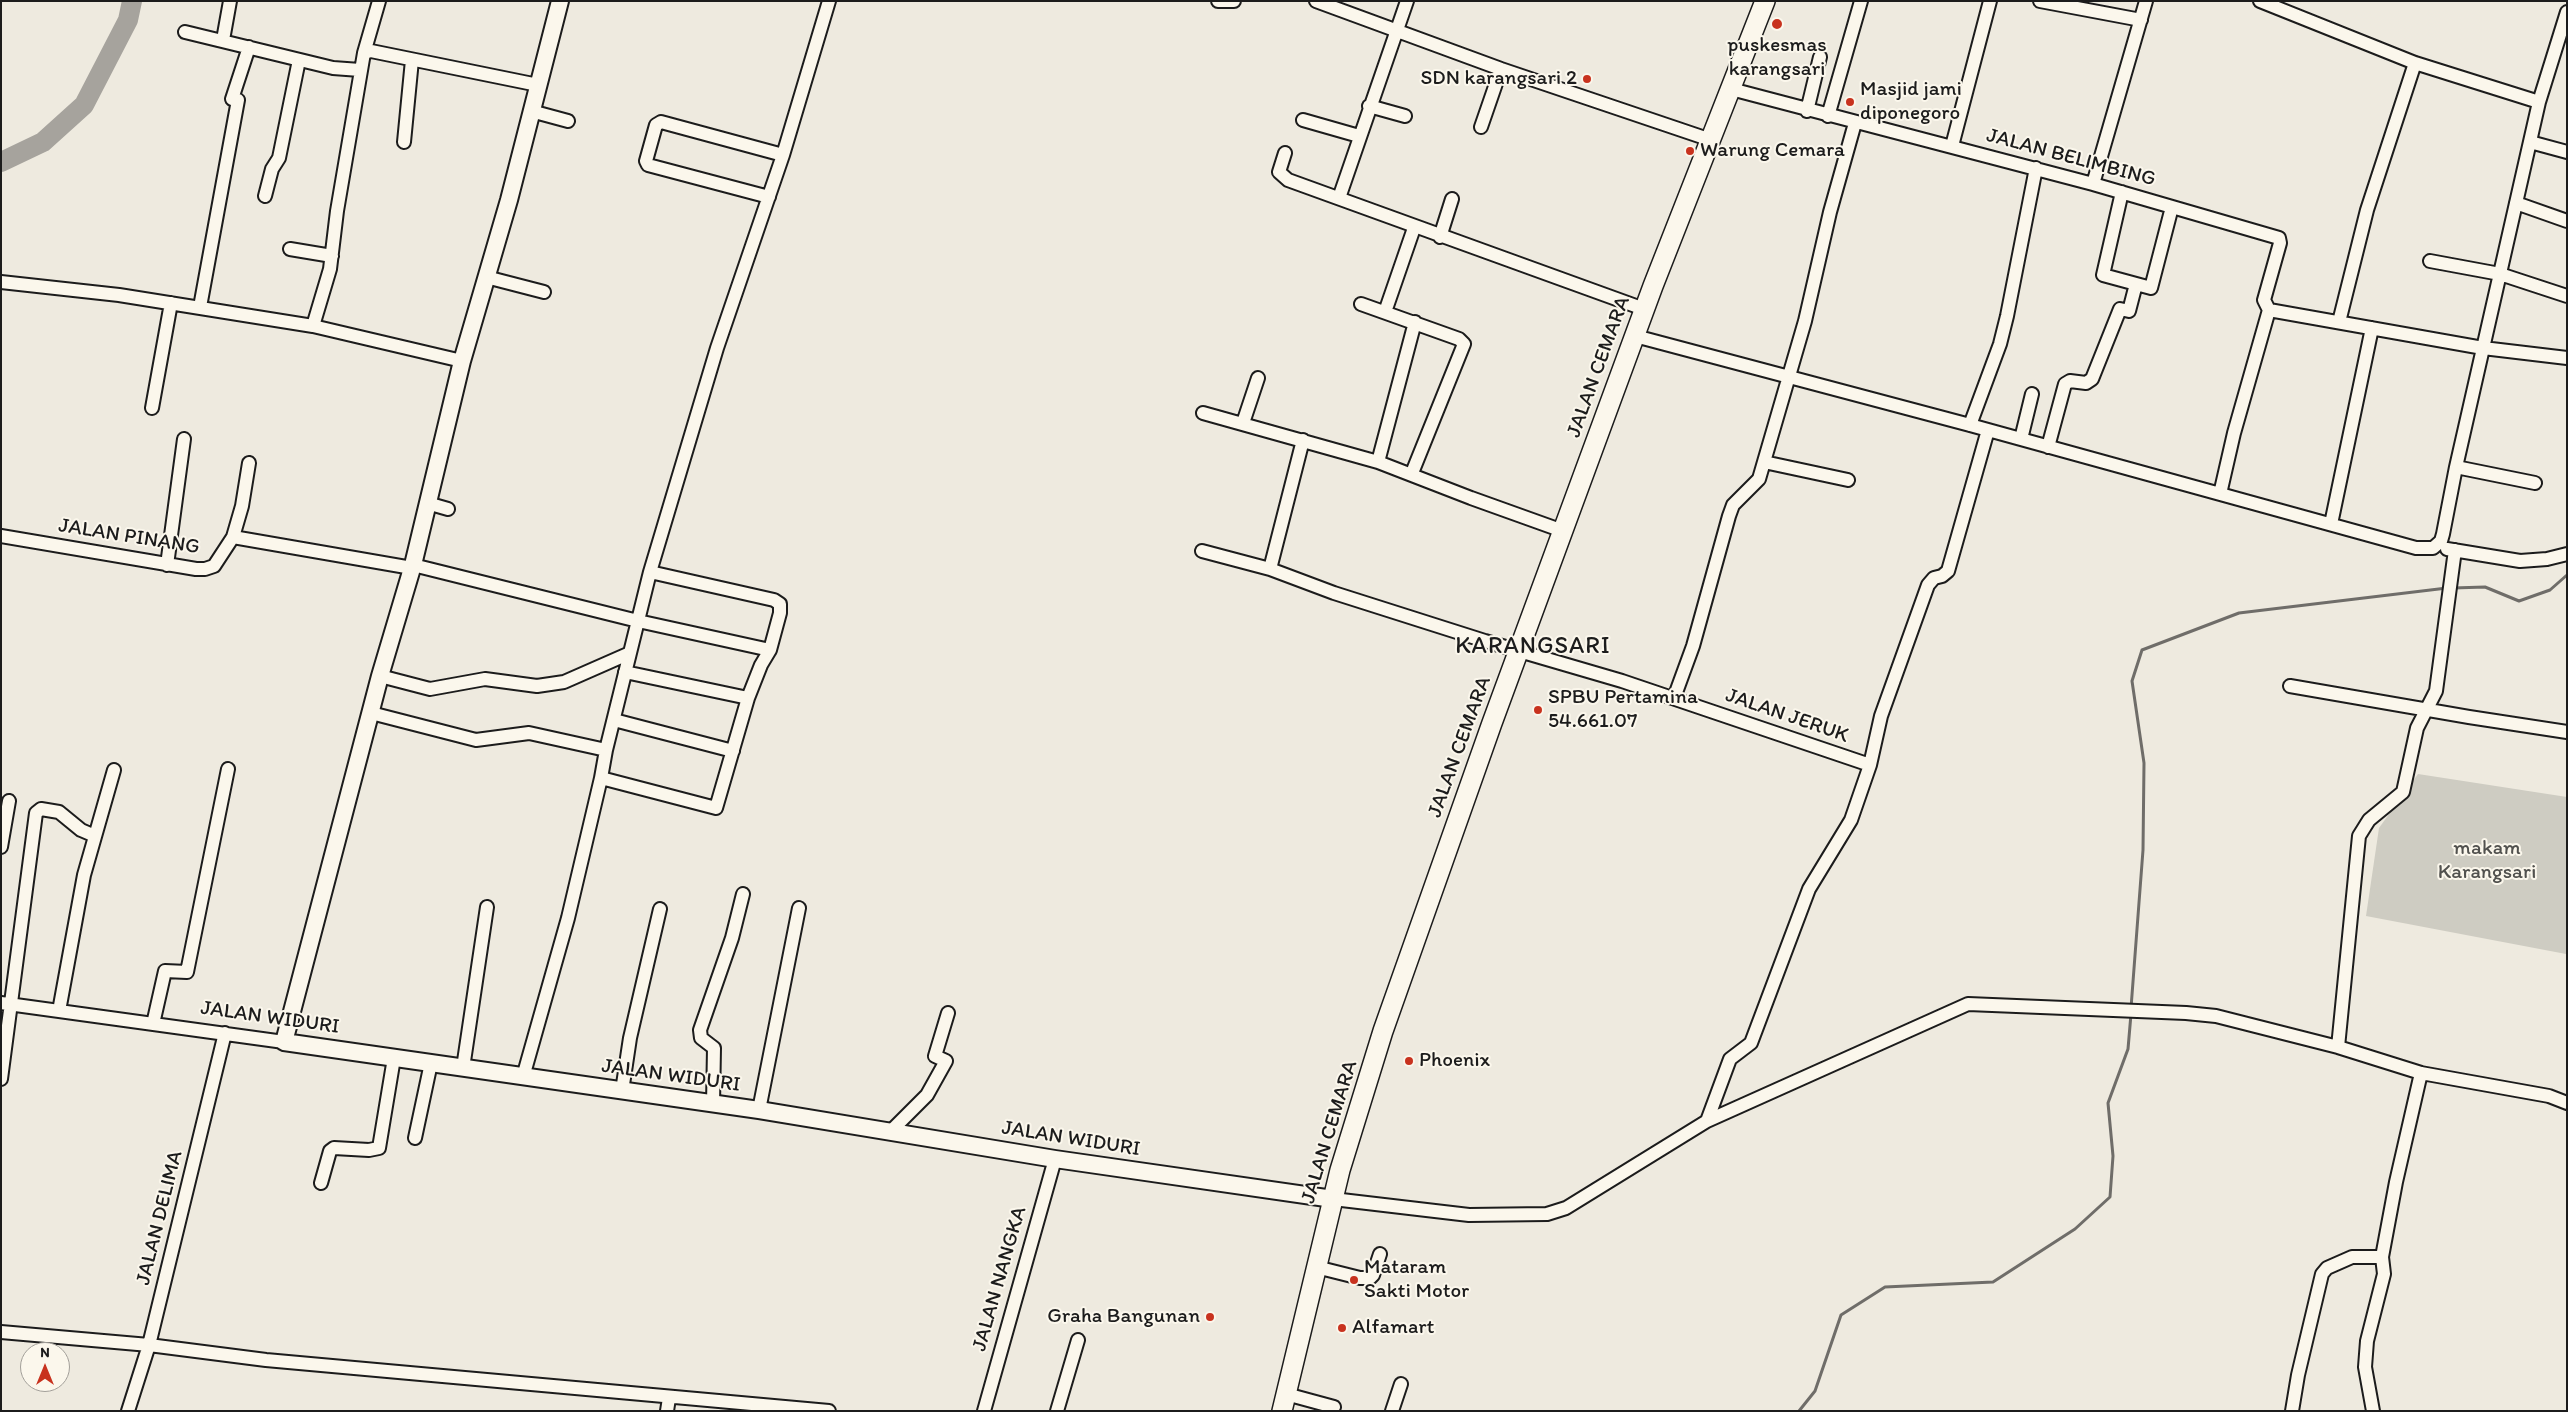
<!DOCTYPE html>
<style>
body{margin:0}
#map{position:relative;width:2568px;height:1412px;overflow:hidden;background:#eeeadf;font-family:Itim,sans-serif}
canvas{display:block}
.frame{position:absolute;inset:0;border:2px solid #1c1c1c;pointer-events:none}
.north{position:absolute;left:20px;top:1342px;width:50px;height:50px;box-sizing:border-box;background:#fbf7ec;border:1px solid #a29f99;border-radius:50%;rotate:0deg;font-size:14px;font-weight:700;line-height:20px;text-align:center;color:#1c1c1c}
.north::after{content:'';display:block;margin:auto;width:18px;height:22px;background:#c8321e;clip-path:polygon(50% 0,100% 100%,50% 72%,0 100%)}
</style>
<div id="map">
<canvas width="2568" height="1412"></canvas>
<div class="frame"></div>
<div class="north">N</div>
</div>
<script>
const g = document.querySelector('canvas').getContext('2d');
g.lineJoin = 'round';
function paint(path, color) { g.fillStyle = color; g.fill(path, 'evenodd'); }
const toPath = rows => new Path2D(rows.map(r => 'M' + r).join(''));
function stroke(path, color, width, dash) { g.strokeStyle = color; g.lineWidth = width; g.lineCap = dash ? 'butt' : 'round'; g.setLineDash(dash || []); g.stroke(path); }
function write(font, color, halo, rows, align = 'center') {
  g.font = font + ' Itim,sans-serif'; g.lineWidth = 4; g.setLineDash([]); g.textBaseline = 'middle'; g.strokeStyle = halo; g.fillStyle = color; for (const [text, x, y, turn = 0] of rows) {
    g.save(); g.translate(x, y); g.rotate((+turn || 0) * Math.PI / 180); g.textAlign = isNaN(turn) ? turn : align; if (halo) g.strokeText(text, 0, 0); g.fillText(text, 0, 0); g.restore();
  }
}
paint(toPath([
 [2418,774,2567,797,2566,954,2366,916,2379,828]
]), '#ceccc2');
stroke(toPath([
 [2453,588,2485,587,2519,601,2550,590,2567,575],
 [2131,1008,2143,850,2144,763,2132,681,2142,650,2239,613,2447,588],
 [1799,1411,1815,1391,1841,1315,1885,1287,1993,1282,2075,1229,2110,1197,2113,1156,2108,1103,2128,1049,2131,1014]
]), '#6f6d69', 3);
stroke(toPath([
 [1,162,43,142,84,105,128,20,132,1]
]), '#a6a39d', 20);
const minor = toPath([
 [1218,1,1234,1],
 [1316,1,1501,69,1711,140],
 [2040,1,2141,20],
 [2260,1,2415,63,2539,102],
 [185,32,333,68,360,70],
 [223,40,230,1],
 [364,53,379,1],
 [1731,89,2093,184,2279,238,2280,243,2264,300,2269,310,2234,433,2220,494],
 [1369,106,1405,116],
 [531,111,568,121],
 [1807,111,1820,57],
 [1828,116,1861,1],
 [1303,120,1359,136],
 [1481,127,1501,69],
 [404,142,412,60],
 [2530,142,2567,152],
 [1952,146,1990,1],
 [1285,153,1279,172,1288,180,1644,309],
 [2093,184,2146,1],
 [2122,192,2103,275,2151,288,2172,207],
 [265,196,272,169,279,158,299,60],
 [769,197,648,165,646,161,656,125,661,122,783,155],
 [1339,198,1407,1],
 [2516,203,2567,221],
 [1440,237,1452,199],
 [290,249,332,256],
 [2430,261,2500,274,2567,296],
 [486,277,544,292],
 [1,282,119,295,313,326,462,361],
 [1361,304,1459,339,1464,344,1412,473],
 [200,307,238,100,232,99,249,47],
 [2269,310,2483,348,2567,358],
 [1385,312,1414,228],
 [2339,322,2367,210,2415,63],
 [313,326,330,269,337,211,364,53,371,51,538,85],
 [1635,336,1970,425,2416,548,2433,548,2441,541,2443,534,2456,467,2539,102,2567,12],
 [152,408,171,303],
 [1203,413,1378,462,1471,498,1563,531],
 [1243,423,1258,378],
 [1970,425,2000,344,2007,316,2036,168],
 [2021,439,2032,394],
 [2048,447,2065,384,2070,381,2086,383,2092,379,2120,309,2129,311,2136,284],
 [1378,462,1415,322],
 [1764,462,1848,480],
 [2456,467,2535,483],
 [427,503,448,509],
 [2331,524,2372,328],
 [1,536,196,569,205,569,214,566,233,537,412,568],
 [233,537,242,506,249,463],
 [2447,549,2520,561,2547,559,2567,554],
 [1202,551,1270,569,1334,593,1485,641,1622,681,1870,765],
 [167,565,184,439],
 [413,565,638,621,770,650],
 [1270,569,1303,440],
 [625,672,748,698],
 [380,676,430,689,485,679,537,686,564,682,630,653],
 [2290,686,2469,717,2567,732],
 [1674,698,1693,646,1729,516,1733,505,1759,479,1805,321,1830,212,1855,123],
 [371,713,476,740,529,733,606,750,650,572,717,348,783,155,829,1],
 [614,720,733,751],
 [606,750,601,778,716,808,748,698,761,665,770,650,780,613,780,604,774,600,650,572],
 [1,847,9,801],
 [1,1003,284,1042],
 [59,1011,84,875,114,770],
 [153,1024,165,971,187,972,228,769],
 [2338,1047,2359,836,2369,820,2403,792,2417,728,2436,691,2455,550],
 [463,1068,487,907],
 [523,1077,568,918,601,778],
 [1,1079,36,813,41,809,59,812,81,830,95,836],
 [622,1091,630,1038,660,909],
 [713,1104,714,1048,701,1038,700,1030,732,938,743,894],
 [759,1110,799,908],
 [1707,1121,1730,1059,1751,1043,1809,889,1851,820,1870,765,1881,716,1928,585,1934,578,1942,576,1948,571,1988,430],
 [890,1132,927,1095,946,1061,935,1056,948,1013],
 [415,1138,431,1063],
 [321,1183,330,1151,334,1148,369,1150,379,1148,394,1058],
 [1333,1199,1469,1215,1547,1214,1566,1208,1707,1121,1968,1004,2186,1013,2216,1016,2338,1047,2421,1073,2549,1096,2567,1103],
 [1316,1267,1360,1278,1370,1278,1373,1275,1380,1254],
 [1,1332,149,1345,266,1360,829,1411],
 [1286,1394,1334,1407],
 [128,1411,149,1345,225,1033],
 [667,1411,669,1398],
 [984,1411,1055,1159],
 [1057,1411,1078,1340],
 [1392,1411,1401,1384],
 [2292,1411,2298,1375,2322,1274,2327,1268,2352,1257,2382,1257],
 [2373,1411,2365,1367,2367,1341,2384,1274,2382,1257,2396,1182,2421,1073]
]);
const secondary = toPath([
 [560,1,509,200,462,361,413,565,380,676,284,1042,759,1110,1055,1159,1333,1199]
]);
const primary = toPath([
 [1282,1411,1340,1170,1383,1031,1492,723,1653,286,1765,1]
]);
stroke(minor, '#1c1c1c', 16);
stroke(secondary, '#1c1c1c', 20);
stroke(primary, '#1c1c1c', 22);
stroke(minor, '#fbf7ec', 12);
stroke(secondary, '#fbf7ec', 16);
stroke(primary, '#fbf7ec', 19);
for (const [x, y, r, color] of [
 [1777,24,6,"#c8321e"],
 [1587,79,5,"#c8321e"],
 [1850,102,5,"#c8321e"],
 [1690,151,5,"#c8321e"],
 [1538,710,5,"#c8321e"],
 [1409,1061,5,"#c8321e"],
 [1354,1280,5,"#c8321e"],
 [1210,1317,5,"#c8321e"],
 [1342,1328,5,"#c8321e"]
]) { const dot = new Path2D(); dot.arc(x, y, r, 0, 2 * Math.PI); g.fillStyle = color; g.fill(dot); stroke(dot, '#fbf7ec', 2); }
write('21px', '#1c1c1c', '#fbf7ec', [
 ["puskesmas",1777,46,"center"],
 ["karangsari",1777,70,"center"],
 ["SDN karangsari 2",1577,79,"right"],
 ["Masjid jami",1860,90],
 ["diponegoro",1860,114],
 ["Warung Cemara",1700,151],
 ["SPBU Pertamina",1548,698],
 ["54.661.07",1548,722],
 ["Phoenix",1419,1061],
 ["Mataram",1364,1268],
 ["Sakti Motor",1364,1292],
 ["Graha Bangunan",1200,1317,"right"],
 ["Alfamart",1352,1328]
], 'left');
write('21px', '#1c1c1c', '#fbf7ec', [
 ["JALAN BELIMBING",2071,158,15],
 ["JALAN CEMARA",1599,367,-70],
 ["JALAN PINANG",129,537,9],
 ["JALAN JERUK",1787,716,19],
 ["JALAN CEMARA",1460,747,-70],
 ["JALAN WIDURI",270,1018,8],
 ["JALAN WIDURI",671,1076,8],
 ["JALAN CEMARA",1330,1132,-73],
 ["JALAN WIDURI",1071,1139,9],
 ["JALAN DELIMA",160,1218,-76],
 ["JALAN NANGKA",1000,1279,-74]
]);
write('21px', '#51514e', '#fbf7ec', [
 ["makam",2487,849],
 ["Karangsari",2487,873]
]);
g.letterSpacing = '1px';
write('24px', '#1c1c1c', '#fbf7ec', [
 ["KARANGSARI",1533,647]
]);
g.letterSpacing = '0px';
</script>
